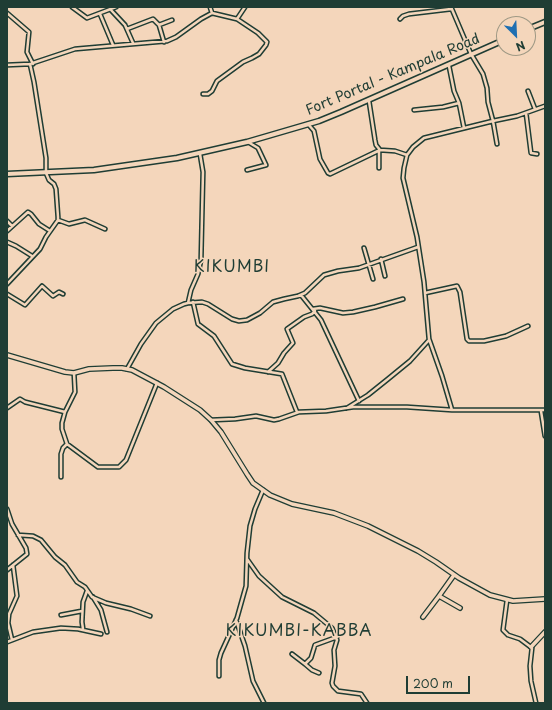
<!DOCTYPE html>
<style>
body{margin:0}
#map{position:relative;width:552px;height:710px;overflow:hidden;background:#f4d6bb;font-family:"Playpen Sans",sans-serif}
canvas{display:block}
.frame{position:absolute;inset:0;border:8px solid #1f3d34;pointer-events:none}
.north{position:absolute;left:496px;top:16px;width:40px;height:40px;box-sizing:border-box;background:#f4d6bb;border:1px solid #9f9985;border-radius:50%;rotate:156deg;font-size:11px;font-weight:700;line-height:16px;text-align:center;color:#1f3d34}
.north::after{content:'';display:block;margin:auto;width:14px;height:18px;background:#1f6fb2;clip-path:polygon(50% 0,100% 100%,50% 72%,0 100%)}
.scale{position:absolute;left:406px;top:676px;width:64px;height:18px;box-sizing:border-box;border:2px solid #1f3d34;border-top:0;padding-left:5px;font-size:12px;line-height:14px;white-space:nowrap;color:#1f3d34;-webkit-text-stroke:3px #f4d6bb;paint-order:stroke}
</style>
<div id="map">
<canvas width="552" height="710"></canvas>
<div class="frame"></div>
<div class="north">N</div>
<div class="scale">200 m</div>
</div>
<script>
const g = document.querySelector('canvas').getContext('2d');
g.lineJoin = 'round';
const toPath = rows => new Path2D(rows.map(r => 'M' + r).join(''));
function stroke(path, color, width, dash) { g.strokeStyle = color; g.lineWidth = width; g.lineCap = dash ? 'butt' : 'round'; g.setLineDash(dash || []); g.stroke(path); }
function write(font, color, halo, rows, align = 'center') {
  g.font = font + ' "Playpen Sans",sans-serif'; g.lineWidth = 3; g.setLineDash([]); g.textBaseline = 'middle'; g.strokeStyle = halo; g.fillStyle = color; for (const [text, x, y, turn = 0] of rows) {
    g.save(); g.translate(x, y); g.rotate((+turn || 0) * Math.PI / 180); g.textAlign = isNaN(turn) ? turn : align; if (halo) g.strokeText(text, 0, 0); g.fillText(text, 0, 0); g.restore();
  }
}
const street = toPath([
 [72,7,87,18,116,7],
 [210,7,212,13],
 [451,7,471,54,483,74,487,88,488,102,493,121,424,138,413,147,407,155,404,168,403,178,417,237,424,282,429,339,442,376,452,410],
 [111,10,125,25,133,43],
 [7,13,29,32,27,52,33,64],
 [100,14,113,45],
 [237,19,245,7],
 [400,19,403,16,409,14,451,9],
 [159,25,172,20],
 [127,29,153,19,159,25,164,42],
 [30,64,75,49,167,41,176,37,201,19,212,13,237,19,258,33,267,42,266,45,259,54,252,58,243,62,217,81,212,91,208,94,203,94],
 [7,65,30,64,34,82,46,158,46,173,49,180,54,184,56,189,58,217,58,220,46,237,40,249,7,284],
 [449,66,454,91,459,103,464,128],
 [528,91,535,109],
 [369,101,375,140,376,145,380,150],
 [414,110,443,107,459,103],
 [526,113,531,153,537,154],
 [308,124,314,131,320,159,328,173,330,174,380,150,395,151,407,155],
 [497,144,493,121,517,116,545,106],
 [379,150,379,168],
 [247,170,266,165,258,148,248,142],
 [58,220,69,224,85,220,105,229],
 [7,221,12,226],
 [7,231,28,212,31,214,39,224,50,231],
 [7,242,16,246,32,256],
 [364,248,373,279],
 [381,259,385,276],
 [425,293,457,286,460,292,467,339,469,341,484,341,506,336,528,326],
 [7,294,25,305,42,286,53,296,59,292,63,294],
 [301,295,321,320,359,401],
 [193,302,198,324,214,336,232,364,245,368,282,374,297,412],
 [188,303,191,290,198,274,201,260,203,172,200,154],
 [313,309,320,308,343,313,353,312,375,307,403,299],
 [127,369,141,344,156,323,173,309,184,304,188,303,202,302,208,304,232,319,239,321,247,320,260,313,273,302,284,299,298,296,305,293,324,275,338,271,359,268,418,247],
 [268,372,278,363,284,353,293,343,287,329,304,317,312,314,315,311],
 [74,373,75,392,65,412,62,423,62,429,67,444,98,467,119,467,126,460,157,383],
 [7,408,20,399,25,402,65,412],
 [347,408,368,395,388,379,410,361,429,340],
 [541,411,545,436],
 [211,420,235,419,256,416,274,420,279,419,299,412,326,411,353,407,407,407,452,410,545,410],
 [61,477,61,454,63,448,67,444],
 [7,509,12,524,26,548,27,554,7,570],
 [18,535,33,536,41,540,55,557,65,565,77,582,85,587,92,597,106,603,131,609,150,616],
 [247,559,259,576,282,597,314,613,332,628,337,640,334,650,335,666,332,683,333,686,338,691,361,694,367,703],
 [93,597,101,610,107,632],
 [507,600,503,630,508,635,520,639,532,648,530,666,531,681,536,703],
 [61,615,82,611],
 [236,620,245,646,253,681,264,703],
 [83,629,82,622,83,602,87,591],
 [12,640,8,623,9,614,17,596,13,565],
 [7,642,33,632,61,628,78,629,101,634],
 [292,654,305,664,311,658,315,645,337,637],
 [305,664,312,670,319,673],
 [219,676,219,660,221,653,237,618,246,586,247,553,250,526,255,509,263,490]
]);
const secondary = toPath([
 [7,355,65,372,74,373,89,369,113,368,122,368,132,370,164,387,200,410,211,420,221,432,247,474,253,483,270,495,292,504,334,513,368,526,418,551,436,562,459,578,490,595,513,601,545,599],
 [454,575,439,596,460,608],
 [423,617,439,596],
 [531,647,545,632]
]);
const primary = toPath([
 [528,29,545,22],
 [7,174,94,170,177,158,247,142,319,121,341,112,504,40]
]);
stroke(street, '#1f3d34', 5.5);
stroke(secondary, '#1f3d34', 6);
stroke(primary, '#1f3d34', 7);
stroke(street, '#f4d6bb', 2.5);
stroke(secondary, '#f4d6bb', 3.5);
stroke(primary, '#f4d6bb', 4);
write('14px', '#1f3d34', '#f4d6bb', [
 ["Fort Portal - Kampala Road",393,75,-23]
]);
g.letterSpacing = '1px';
write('16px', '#1f3d34', '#f4d6bb', [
 ["KIKUMBI",232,268],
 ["KIKUMBI-KABBA",299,632]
]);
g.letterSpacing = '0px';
</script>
